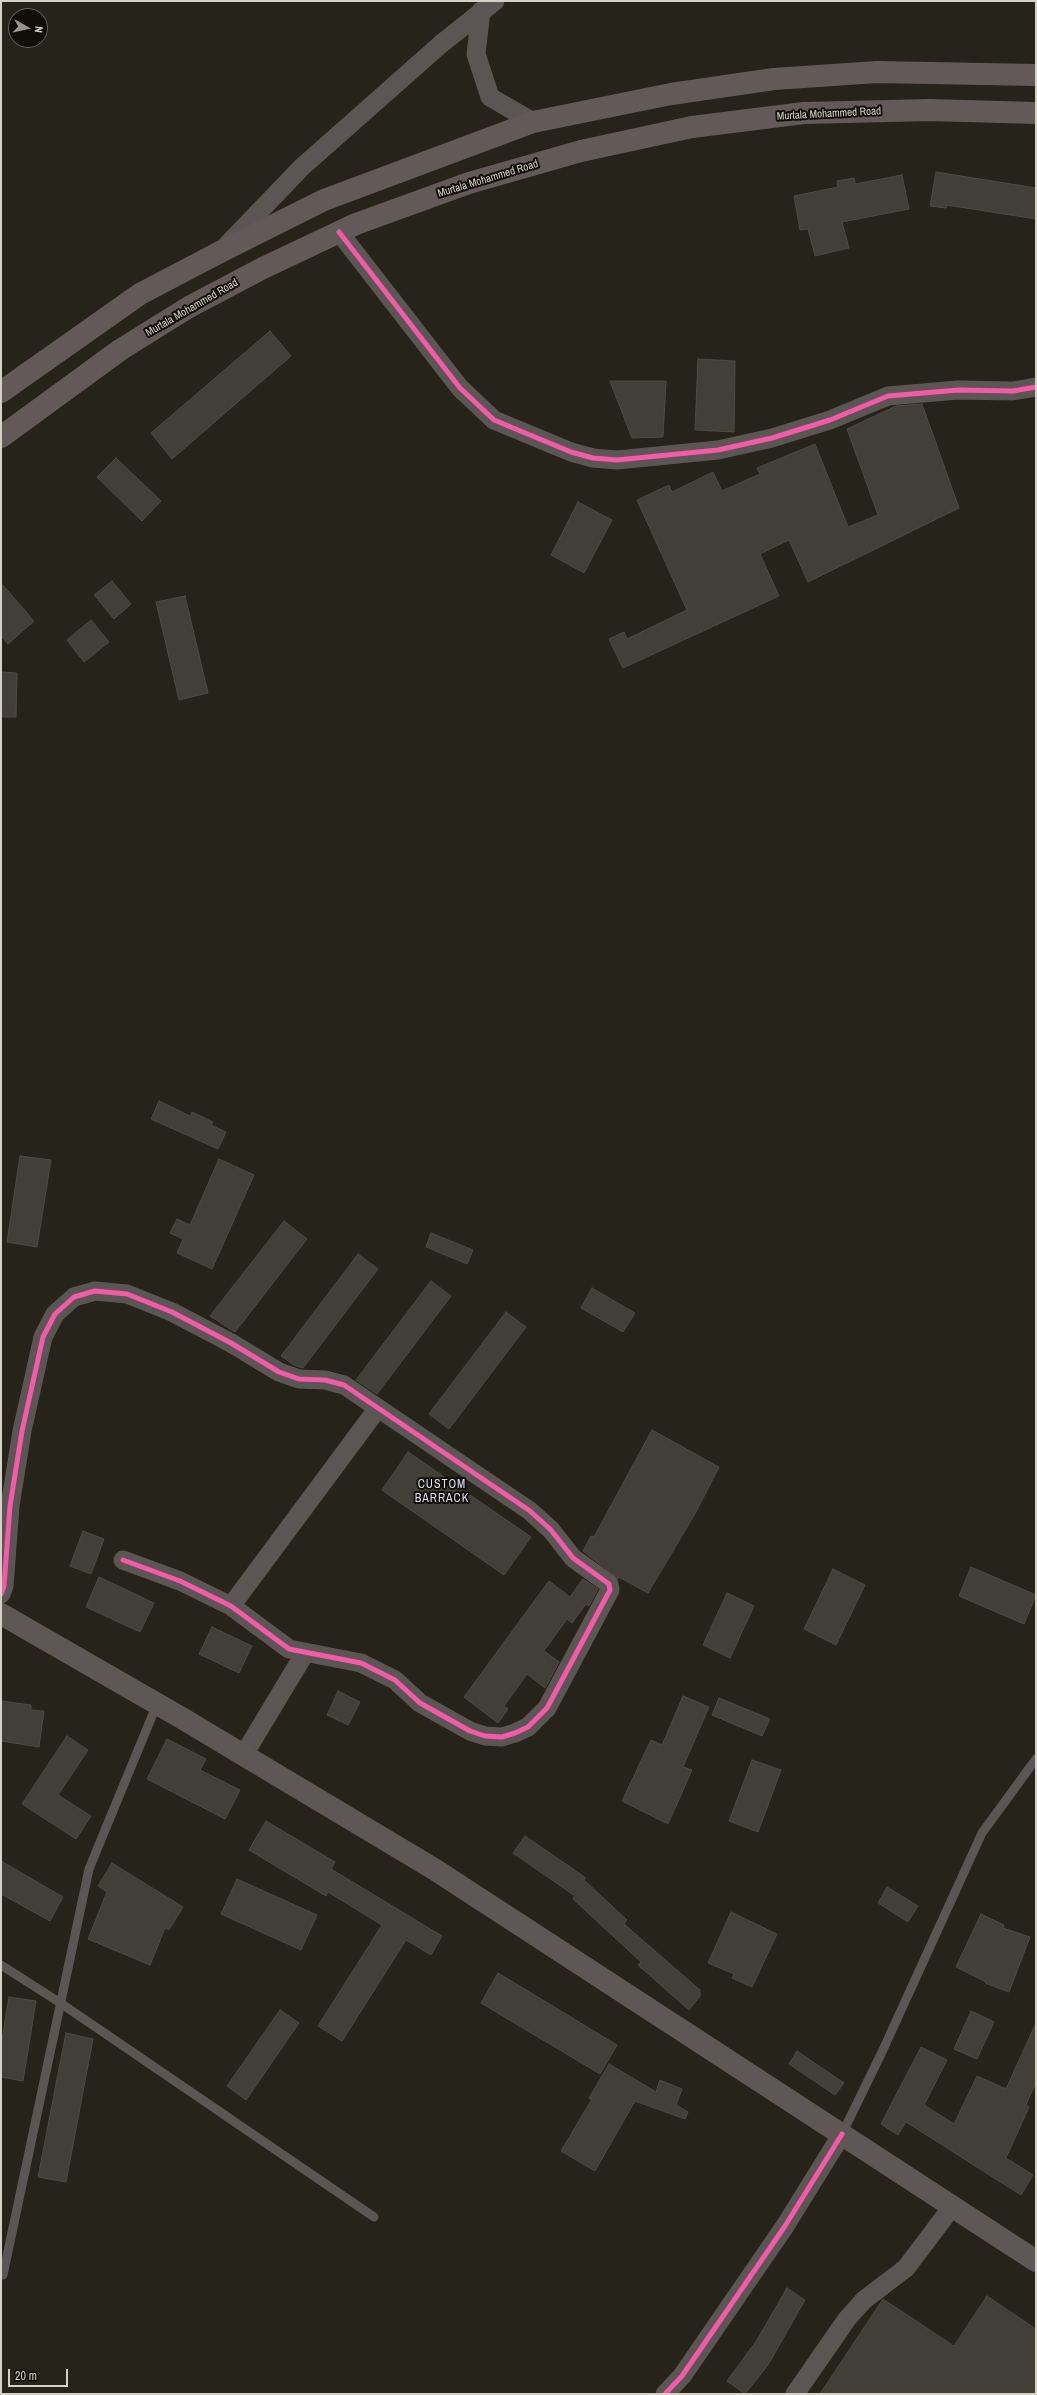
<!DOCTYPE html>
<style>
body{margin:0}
#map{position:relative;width:1037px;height:2395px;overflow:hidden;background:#26231a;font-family:"Archivo Narrow",sans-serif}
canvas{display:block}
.frame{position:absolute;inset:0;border:2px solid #d5d1c7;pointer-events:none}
.north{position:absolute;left:8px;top:8px;width:40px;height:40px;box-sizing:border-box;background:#110e08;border:1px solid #5f5c54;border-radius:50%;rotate:98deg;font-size:11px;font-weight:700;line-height:16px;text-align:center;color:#d5d1c7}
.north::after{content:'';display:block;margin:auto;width:14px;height:18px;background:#98948a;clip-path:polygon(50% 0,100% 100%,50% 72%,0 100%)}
.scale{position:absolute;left:8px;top:2369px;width:60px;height:18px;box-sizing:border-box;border:2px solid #d5d1c7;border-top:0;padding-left:5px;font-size:12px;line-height:14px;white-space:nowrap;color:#d5d1c7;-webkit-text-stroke:3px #110e08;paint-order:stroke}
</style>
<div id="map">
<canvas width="1037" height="2395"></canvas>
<div class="frame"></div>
<div class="north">N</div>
<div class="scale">20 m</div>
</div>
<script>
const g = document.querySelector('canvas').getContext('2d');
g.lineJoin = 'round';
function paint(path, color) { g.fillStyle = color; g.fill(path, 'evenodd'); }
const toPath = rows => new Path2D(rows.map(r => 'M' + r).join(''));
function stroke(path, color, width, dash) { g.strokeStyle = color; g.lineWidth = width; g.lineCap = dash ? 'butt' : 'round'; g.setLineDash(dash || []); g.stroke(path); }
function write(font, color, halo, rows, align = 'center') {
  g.font = font + ' "Archivo Narrow",sans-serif'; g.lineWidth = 4; g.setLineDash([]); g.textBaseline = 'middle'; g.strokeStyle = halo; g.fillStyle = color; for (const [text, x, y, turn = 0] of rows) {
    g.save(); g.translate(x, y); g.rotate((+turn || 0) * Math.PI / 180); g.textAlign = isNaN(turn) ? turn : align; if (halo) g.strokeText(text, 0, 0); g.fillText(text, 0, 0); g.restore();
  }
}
const building = toPath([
 [936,172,1036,188,1036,219,947,205,946,208,930,206,936,172],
 [902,175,909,209,842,222,849,248,815,256,808,229,800,230,794,196,838,187,837,181,854,178,855,184,902,175],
 [270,331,291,356,172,459,151,433,270,331],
 [698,359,735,361,734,432,695,430,698,359],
 [610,381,666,381,663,437,632,438,610,381],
 [922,404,959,508,808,582,789,540,760,554,779,596,623,668,609,639,624,632,627,639,687,610,637,500,669,485,672,492,713,472,722,491,760,474,757,468,815,444,848,527,878,515,847,429,896,406,922,404],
 [116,458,161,501,142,521,97,477,116,458],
 [578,502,612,520,584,573,551,555,578,502],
 [112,581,131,604,114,619,94,595,112,581],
 [1,583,34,621,8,644,1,636,1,583],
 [185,596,208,693,179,700,156,602,185,596],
 [91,620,109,642,84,662,67,640,91,620],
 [1,672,17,673,16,717,1,717,1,672],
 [159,1101,190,1116,192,1112,213,1122,211,1125,226,1132,218,1149,151,1119,159,1101],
 [20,1156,51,1160,37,1247,7,1242,20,1156],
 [219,1159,254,1175,212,1269,177,1253,183,1239,170,1233,177,1219,190,1225,219,1159],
 [284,1221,307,1239,235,1332,210,1316,284,1221],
 [431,1233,473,1250,467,1264,426,1247,431,1233],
 [358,1254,378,1269,303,1368,294,1365,281,1356,358,1254],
 [431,1281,451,1296,377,1394,356,1380,431,1281],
 [592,1288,635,1313,623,1332,581,1308,592,1288],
 [506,1312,526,1327,449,1429,429,1414,506,1312],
 [652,1430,719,1467,696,1512,648,1593,619,1577,618,1579,583,1551,591,1536,594,1537,652,1430],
 [408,1452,531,1537,504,1575,382,1490,408,1452],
 [83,1531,104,1539,91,1574,70,1566,83,1531],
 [971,1567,1036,1595,1024,1624,959,1596,971,1567],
 [833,1569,865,1585,836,1645,804,1629,833,1569],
 [99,1577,154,1603,140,1632,86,1607,99,1577],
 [583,1579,598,1589,589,1606,586,1604,572,1623,567,1619,544,1651,559,1662,545,1688,527,1674,504,1706,508,1709,498,1723,464,1697,549,1581,570,1597,583,1579],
 [727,1593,754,1606,730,1658,703,1645,727,1593],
 [212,1627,252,1646,239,1673,199,1654,212,1627],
 [338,1691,360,1702,348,1725,327,1715,338,1691],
 [683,1696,709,1707,683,1767,692,1770,668,1824,622,1801,651,1740,662,1745,683,1696],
 [719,1698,770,1719,762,1736,712,1715,719,1698],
 [1,1701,31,1705,31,1710,44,1711,39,1747,1,1741,1,1701],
 [67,1736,88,1750,58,1795,91,1816,76,1839,22,1804,67,1736],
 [167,1739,206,1759,200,1770,240,1790,225,1819,147,1779,167,1739],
 [752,1760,781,1770,758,1832,729,1821,752,1760],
 [266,1821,335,1862,331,1869,442,1936,431,1955,406,1940,342,2041,318,2026,382,1925,328,1892,326,1896,249,1850,266,1821],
 [525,1836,586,1878,584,1880,627,1920,624,1924,700,1990,700,1996,689,2010,638,1965,641,1962,573,1899,575,1896,513,1853,525,1836],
 [1,1861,63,1897,50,1921,1,1894,1,1861],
 [112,1863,183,1907,169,1930,165,1928,150,1965,88,1939,107,1892,98,1886,112,1863],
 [237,1879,317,1915,301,1950,221,1914,237,1879],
 [887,1887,918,1906,908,1922,878,1903,887,1887],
 [731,1912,777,1934,752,1987,732,1978,734,1974,708,1963,731,1912],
 [981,1914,1004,1925,1003,1928,1030,1937,1009,1992,985,1983,986,1982,956,1967,981,1914],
 [498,1973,617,2045,600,2074,481,2003,498,1973],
 [9,1997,36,2001,23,2081,1,2077,1,2045,9,1997],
 [280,2010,299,2023,246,2100,227,2086,280,2010],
 [971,2011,994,2022,977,2059,954,2049,971,2011],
 [1036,2023,1036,2082,1026,2105,1029,2107,1006,2158,1033,2175,1021,2195,906,2122,898,2135,881,2124,921,2047,947,2060,924,2105,954,2124,977,2076,1006,2089,1036,2023],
 [66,2033,93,2039,66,2182,38,2177,66,2033],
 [797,2051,844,2083,835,2095,789,2064,797,2051],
 [609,2064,656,2092,660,2080,682,2089,676,2105,688,2112,685,2119,635,2101,595,2171,561,2151,592,2099,589,2098,609,2064],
 [787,2288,805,2300,768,2365,745,2394,727,2381,757,2340,787,2288],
 [987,2296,1036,2329,1036,2394,820,2394,883,2299,954,2346,987,2296]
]);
paint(building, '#423f38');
stroke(building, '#4e4b43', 1);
stroke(toPath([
 [1,1965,59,2002,374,2217],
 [842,2134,882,2052,982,1833,1036,1759],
 [3,2275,89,1869,157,1704]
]), '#5b5554', 9);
stroke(toPath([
 [481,11,476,54,490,97,533,122],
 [339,232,460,388,494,420,571,452,593,458,617,460,718,450,772,438,830,420,888,396,958,390,1013,391,1036,387],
 [227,245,302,167,441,44,495,1],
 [1,1594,4,1586,10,1506,22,1431,43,1337,55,1314,74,1297,95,1291,127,1294,172,1312,231,1343,279,1372,299,1379,325,1380,344,1385,530,1511,551,1530,573,1558,609,1584,610,1590,547,1708,528,1727,515,1733,502,1737,485,1736,470,1731,420,1703,395,1680,361,1663,289,1649,231,1606,180,1581,123,1560],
 [231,1606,378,1408],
 [243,1756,305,1653],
 [665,2394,682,2376,785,2226,842,2134],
 [795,2394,847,2319,864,2300,906,2268,952,2207]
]), '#5b5554', 19);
stroke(toPath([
 [1,1614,180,1717,434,1869,1036,2261]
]), '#5f5656', 22);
stroke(toPath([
 [1,392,140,294,222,251,324,200,533,122,671,94,774,79,877,72,1036,75],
 [1,437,120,350,189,307,263,268,356,224,469,183,581,151,692,127,804,113,930,110,1036,113]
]), '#645959', 22);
stroke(toPath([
 [339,232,460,388,494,420,571,452,593,458,617,460,718,450,772,438,830,420,888,396,958,390,1013,391,1036,387],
 [1,1594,4,1586,10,1506,22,1431,43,1337,55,1314,74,1297,95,1291,127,1294,172,1312,231,1343,279,1372,299,1379,325,1380,344,1385,530,1511,551,1530,573,1558,609,1584,610,1590,547,1708,528,1727,515,1733,502,1737,485,1736,470,1731,420,1703,395,1680,361,1663,289,1649,231,1606,180,1581,123,1560],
 [665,2394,682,2376,785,2226,842,2134]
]), '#f35aa7', 5);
write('11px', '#d5d1c7', '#110e08', [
 ["Murtala Mohammed Road",829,114,-3],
 ["Murtala Mohammed Road",488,179,-17],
 ["Murtala Mohammed Road",192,308,-30]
]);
g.letterSpacing = '1px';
write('12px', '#ddddfa', '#110e08', [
 ["CUSTOM",442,1485],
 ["BARRACK",442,1499]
]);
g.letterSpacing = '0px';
</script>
